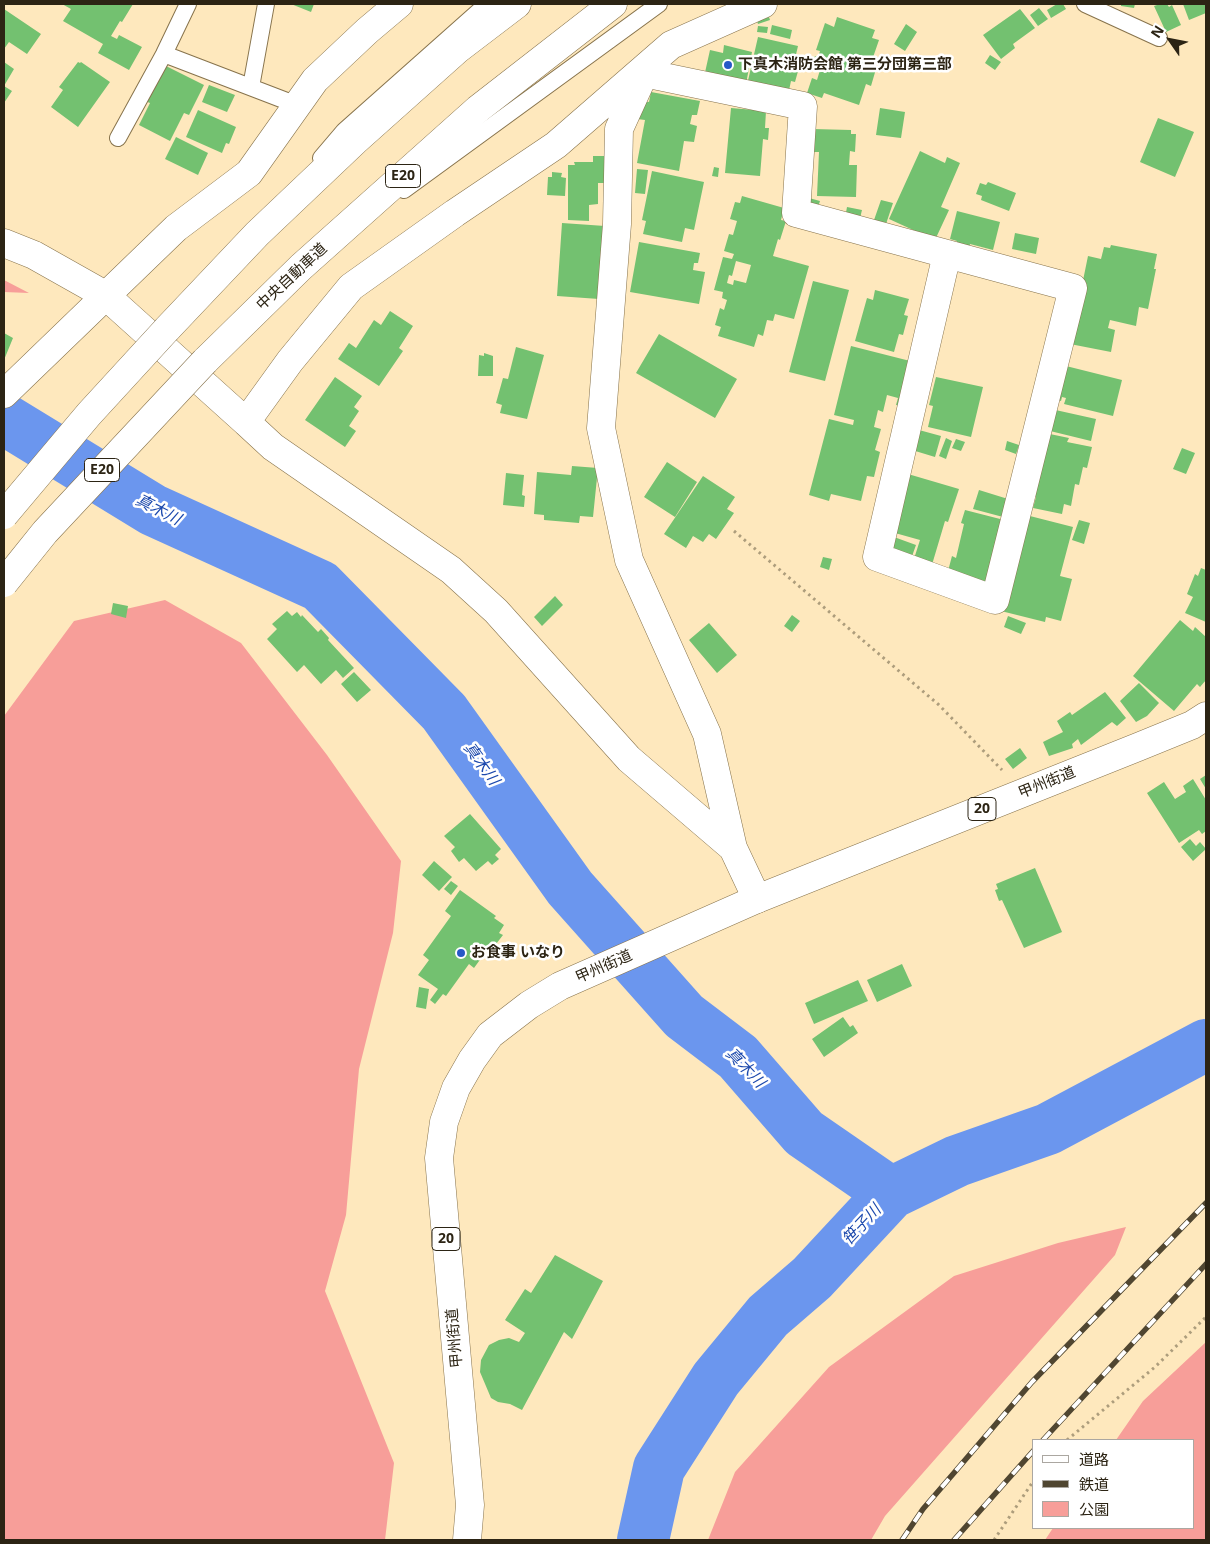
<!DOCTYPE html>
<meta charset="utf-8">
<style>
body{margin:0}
#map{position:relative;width:1210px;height:1544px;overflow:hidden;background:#fee8bd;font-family:"Open Sans","Noto Sans JP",sans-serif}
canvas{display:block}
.frame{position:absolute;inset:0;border:5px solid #2c2414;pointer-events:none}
.legend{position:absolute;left:1032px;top:1439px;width:162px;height:90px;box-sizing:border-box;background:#fff;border:1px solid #aba7a1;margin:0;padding:6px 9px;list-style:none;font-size:15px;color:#2c2414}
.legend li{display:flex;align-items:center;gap:10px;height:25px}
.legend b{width:25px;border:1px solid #aba7a1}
.north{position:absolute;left:1145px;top:15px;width:50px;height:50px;-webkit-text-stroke:4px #fff;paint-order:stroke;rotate:303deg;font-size:14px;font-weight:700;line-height:20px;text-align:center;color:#2c2414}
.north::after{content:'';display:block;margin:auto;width:18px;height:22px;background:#2c2414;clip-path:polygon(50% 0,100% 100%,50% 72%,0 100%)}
</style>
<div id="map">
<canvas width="1210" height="1544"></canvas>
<div class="frame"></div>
<ul class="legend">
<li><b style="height:6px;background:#fff"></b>道路</li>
<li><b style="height:6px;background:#504631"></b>鉄道</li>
<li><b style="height:14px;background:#f79e99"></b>公園</li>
</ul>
<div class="north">N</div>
</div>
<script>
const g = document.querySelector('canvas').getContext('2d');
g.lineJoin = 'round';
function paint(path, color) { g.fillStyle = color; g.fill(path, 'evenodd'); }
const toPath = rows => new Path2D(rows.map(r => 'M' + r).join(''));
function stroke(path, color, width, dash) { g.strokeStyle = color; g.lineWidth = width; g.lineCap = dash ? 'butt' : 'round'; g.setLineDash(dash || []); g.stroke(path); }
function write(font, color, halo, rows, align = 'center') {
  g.font = font + ' "Open Sans","Noto Sans JP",sans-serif'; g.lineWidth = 5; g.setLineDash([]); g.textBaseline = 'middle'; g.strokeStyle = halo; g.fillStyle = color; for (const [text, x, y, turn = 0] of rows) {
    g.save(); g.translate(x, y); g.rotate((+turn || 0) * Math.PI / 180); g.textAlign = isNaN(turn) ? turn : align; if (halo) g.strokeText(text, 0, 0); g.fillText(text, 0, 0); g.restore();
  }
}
paint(toPath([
 [4,280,29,293,4,292],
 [165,600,241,643,327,755,401,861,393,933,359,1069,346,1215,325,1291,394,1463,385,1540,4,1540,4,716,74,621],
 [1126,1227,1115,1255,885,1516,871,1540,708,1540,735,1472,829,1367,954,1276,1058,1243],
 [1206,1342,1206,1540,1045,1540,1053,1528,1194,1528,1194,1440,1116,1440,1143,1401]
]), '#f79e99');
stroke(toPath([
 [4,419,153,510,320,586,444,712,570,888,684,1016,738,1057,804,1133,891,1193],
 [643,1540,659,1468,716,1379,768,1316,812,1278,891,1193,957,1161,1048,1129,1206,1045]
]), '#6b96ee', 52);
paint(toPath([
 [62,4,133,4,122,22,120,21,111,36,117,39,119,35,142,47,129,70,98,53,103,44,63,21,71,9],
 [291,4,314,4,311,12],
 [1057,4,1063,4,1066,9,1051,18,1047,10],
 [1121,4,1135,4,1134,8,1121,6],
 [1160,4,1167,4,1169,7,1172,5,1181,25,1166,32,1154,6],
 [1183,4,1206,4,1206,13,1189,20],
 [1039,8,1048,19,1038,26,1030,15],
 [4,9,41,34,27,54,9,42,4,49],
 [1020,9,1035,28,1013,44,1015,48,1001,59,983,35],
 [769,17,770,20,758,24,757,21],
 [837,17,875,30,872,38,879,40,870,66,876,69,871,86,866,84,859,105,824,93,822,98,807,93,812,78,817,80,820,70,811,67,815,56,818,57,820,51,816,50,825,23,834,27],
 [906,24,917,32,905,51,894,44],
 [772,25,792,30,790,39,770,34],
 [758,26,768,27,767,33,757,32],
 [758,37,798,46,794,63,800,64,795,82,791,81,788,95,747,85],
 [724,45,752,52,746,84,704,77,710,50,723,53],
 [990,55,1001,62,995,70,985,63],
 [4,62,14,69,4,86],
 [78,62,80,63,81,62,110,82,78,127,51,107,63,90,59,87],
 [164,65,204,85,189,115,184,113,170,141,139,125,150,103,145,101],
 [209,85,235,95,227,112,202,102],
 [4,86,12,91,4,103],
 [651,92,700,101,697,115,692,115,690,124,697,126,694,142,684,141,679,171,637,163,645,120,637,119,641,101,649,102],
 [731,108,766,111,765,128,769,128,768,140,763,139,760,176,725,173],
 [880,108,905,112,901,138,876,135],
 [198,110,236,127,229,144,226,143,222,153,186,137],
 [1158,118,1194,132,1175,177,1140,162],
 [813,129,851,130,851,134,856,134,855,152,850,151,849,165,857,165,856,197,817,196,819,152,812,152],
 [176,137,208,153,198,175,165,159],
 [920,151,945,163,947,157,960,163,941,207,949,210,935,240,889,219],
 [593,156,607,156,608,183,598,183,598,204,589,205,589,221,568,220,568,165,575,165,574,162,593,162],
 [714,167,719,168,718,177,712,176],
 [637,169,648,170,645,194,635,193],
 [652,171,704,182,694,230,685,228,682,242,643,234,646,221,642,220],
 [552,172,562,173,561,177,566,178,565,196,547,195,548,177,552,177],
 [988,182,1016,193,1009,211,981,200,982,196,976,194,980,183,986,185],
 [742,196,784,208,781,220,786,221,780,240,778,239,773,256,809,266,794,319,775,314,773,321,767,320,763,336,758,334,754,347,718,336,721,327,715,325,720,308,724,310,727,300,722,298,723,292,714,290,723,257,732,259,734,254,724,251,729,234,733,235,737,221,730,219,735,202,740,203],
 [736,261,751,265,746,283,734,280,733,285,727,283,729,275,732,276],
 [809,198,820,201,817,210,807,207],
 [881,200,893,203,886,224,874,220],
 [847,207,862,210,859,222,845,218],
 [957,211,1000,222,993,250,970,244,969,250,955,246,957,241,950,239],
 [562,223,605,226,599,299,557,296],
 [1015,233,1039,238,1036,254,1012,249],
 [639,242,700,253,698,263,694,263,693,270,705,272,699,304,630,292],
 [1111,245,1157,254,1154,269,1156,269,1148,309,1139,307,1136,326,1110,320,1108,328,1115,330,1111,352,1070,344,1088,256,1101,259,1104,247,1110,248],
 [813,281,849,290,825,381,789,372],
 [875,290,909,299,904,315,908,316,903,335,899,334,894,352,855,341,867,298,873,300],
 [390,311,413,326,399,348,403,351,379,386,338,359,349,343,356,348,374,320,381,325],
 [4,333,13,338,4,360],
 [659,334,737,379,715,418,636,373],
 [851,346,914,362,902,406,896,405,898,398,887,395,883,412,878,410,874,427,881,429,875,450,880,452,874,477,867,476,861,501,831,494,829,501,809,495,829,419,853,425,854,420,834,415],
 [516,347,544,355,527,419,500,413,502,405,496,403,503,378,508,379],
 [484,353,493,356,493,376,478,376,479,355,484,356],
 [1062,365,1122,380,1113,416,1064,404,1066,398,1062,397,1061,401,1053,399],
 [335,377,362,396,354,407,359,411,349,426,356,431,345,447,305,420],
 [936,377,983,387,971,437,928,427,933,406,929,405],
 [1051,409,1096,419,1091,441,1046,430],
 [919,430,941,436,935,457,912,450],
 [1045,433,1069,438,1067,442,1092,447,1087,468,1083,467,1079,485,1075,484,1071,506,1064,504,1062,514,1033,508,1036,497,1029,496],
 [946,438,952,441,946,459,939,456],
 [956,439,965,442,961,451,952,448],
 [1007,441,1019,445,1016,454,1005,450],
 [1182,448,1195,453,1186,474,1173,469],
 [667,462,697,482,675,517,644,497],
 [572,466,598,468,593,517,580,516,579,523,544,520,544,515,534,514,537,472,571,475],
 [506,473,524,475,522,495,525,496,524,507,503,505],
 [908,474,959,489,948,522,945,521,931,568,913,562,920,540,895,533],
 [703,476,735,497,727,509,734,513,716,539,709,534,703,542,693,536,686,548,664,534],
 [979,490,1008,499,1003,517,973,509],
 [965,510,1004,520,988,584,948,571,952,556,956,558,964,524,961,523],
 [1026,515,1073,527,1060,576,1072,579,1061,621,1046,617,1045,622,1001,611],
 [1079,520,1090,523,1084,544,1072,540],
 [894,537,916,545,911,559,889,552],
 [823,557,832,559,829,570,820,567],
 [1201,568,1206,570,1206,622,1185,613,1193,597,1187,594,1195,574,1198,576],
 [555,596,563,605,542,626,534,617],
 [113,603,128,606,126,618,111,614],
 [287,611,292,616,297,612,301,617,302,615,318,632,321,629,329,638,328,640,354,668,343,678,336,670,321,684,304,665,297,672,267,639,277,629,272,624],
 [792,615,800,621,792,632,784,626],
 [1008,616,1026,623,1021,634,1004,627],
 [1180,620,1193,631,1195,627,1206,637,1206,680,1200,687,1197,684,1174,711,1133,676],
 [709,623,737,655,717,673,689,640],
 [354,672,371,690,357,702,341,684],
 [1139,683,1159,703,1147,716,1136,722,1120,701],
 [1105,692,1126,718,1117,726,1112,722,1081,745,1078,739,1072,744,1073,748,1049,756,1043,742,1063,732,1057,721,1070,712,1072,715],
 [1020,748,1027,758,1013,769,1005,759],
 [1206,775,1206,789,1200,779],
 [1193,779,1206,800,1206,831,1202,834,1199,830,1179,843,1147,793,1164,782,1175,799,1186,792,1183,786],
 [470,814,501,849,495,855,499,859,492,865,488,861,476,871,464,858,459,862,451,851,455,847,444,836],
 [1190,839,1196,846,1200,842,1206,849,1193,861,1181,847],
 [434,861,452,877,439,891,422,875],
 [1035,868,1062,932,1024,948,1002,900,999,901,995,890,998,889,996,884],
 [451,881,458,886,451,895,444,889],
 [460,890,496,916,494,918,504,925,499,933,503,935,493,948,490,946,474,968,469,964,446,996,443,994,435,1004,430,1000,438,989,418,975,429,960,423,955,451,916,445,911],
 [902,964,912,986,877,1002,867,980],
 [858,980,868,1001,814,1024,805,1003],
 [419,987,429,989,426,1009,416,1007],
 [843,1017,850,1027,853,1025,858,1033,824,1057,812,1039],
 [555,1255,603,1281,572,1339,564,1332,522,1410,510,1404,498,1402,491,1398,480,1372,481,1360,489,1345,499,1340,509,1338,519,1342,525,1333,505,1320,525,1289,531,1293]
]), '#73c170');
const service = toPath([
 [1085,4,1159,38],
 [164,54,297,105],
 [251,87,266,4],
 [118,138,164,54,188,4],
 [321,158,344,131,487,4],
 [404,190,659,4]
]);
const minor = toPath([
 [645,72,619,129,617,224,601,428,629,560,707,734,733,848,757,899],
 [644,73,803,106,796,213,947,254,1073,288,995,600,877,557,947,254],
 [4,243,34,255,105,295,246,422,290,361,351,287,455,213,556,145,671,45,763,4],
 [4,394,176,228,249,173,315,80,367,31,399,4],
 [246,422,273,447,451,570,496,611,629,759,733,848]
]);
const trunk = toPath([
 [467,1540,470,1505,439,1158,444,1122,456,1088,472,1060,490,1035,529,1005,560,986,757,899,1138,747,1192,725,1206,716]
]);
const motorway = toPath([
 [167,329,257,234,355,141,458,49,517,4],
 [205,361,301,267,478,109,613,4]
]);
stroke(service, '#87734c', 18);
stroke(minor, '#87734c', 29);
stroke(trunk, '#87734c', 29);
stroke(motorway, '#87734c', 29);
stroke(toPath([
 [734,531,939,705,1002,770],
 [1067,1440,1155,1367,1206,1317],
 [994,1540,1034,1480]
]), '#ad9d7c', 3, [2.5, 4]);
stroke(service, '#fff', 16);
stroke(minor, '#fff', 28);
stroke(trunk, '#fff', 28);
stroke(motorway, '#fff', 28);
const rail = toPath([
 [1043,1440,1206,1264],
 [902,1540,923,1509,1032,1382,1206,1203],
 [954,1540,1034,1450]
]);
stroke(rail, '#504631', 5.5);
stroke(rail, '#fff', 4, [11]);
const motorwayBridge = toPath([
 [4,515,89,414,167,329],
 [4,583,45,532,205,361]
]);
stroke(motorwayBridge, '#87734c', 29, []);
stroke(motorwayBridge, '#fff', 28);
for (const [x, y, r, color] of [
 [728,65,5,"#2759c7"],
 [461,953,5,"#2759c7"]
]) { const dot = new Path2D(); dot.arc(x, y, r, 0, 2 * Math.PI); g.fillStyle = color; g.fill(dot); stroke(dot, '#fff', 2); }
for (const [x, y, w] of [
 [403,176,35],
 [102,470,35],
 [982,809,28],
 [446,1239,28]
]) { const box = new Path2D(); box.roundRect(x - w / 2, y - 11.5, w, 23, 4); g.fillStyle = '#fff'; g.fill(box); stroke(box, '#2c2414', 1); }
write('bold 14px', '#2c2414', null, [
 ["E20",403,176],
 ["E20",102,470],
 ["20",982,809],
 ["20",446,1239]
]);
write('bold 15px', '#2c2414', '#fff', [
 ["下真木消防会館 第三分団第三部",738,65],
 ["お食事 いなり",471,953]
], 'left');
write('15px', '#2c2414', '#fff', [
 ["中央自動車道",292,277,-43],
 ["甲州街道",1047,783,-22],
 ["甲州街道",604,967,-24],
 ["甲州街道",455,1338,-95]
]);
write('italic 16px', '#1c49ad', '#fff', [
 ["真木川",158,510,27],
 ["真木川",481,764,54],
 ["真木川",745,1068,46],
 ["笹子川",862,1225,-47]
]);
</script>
